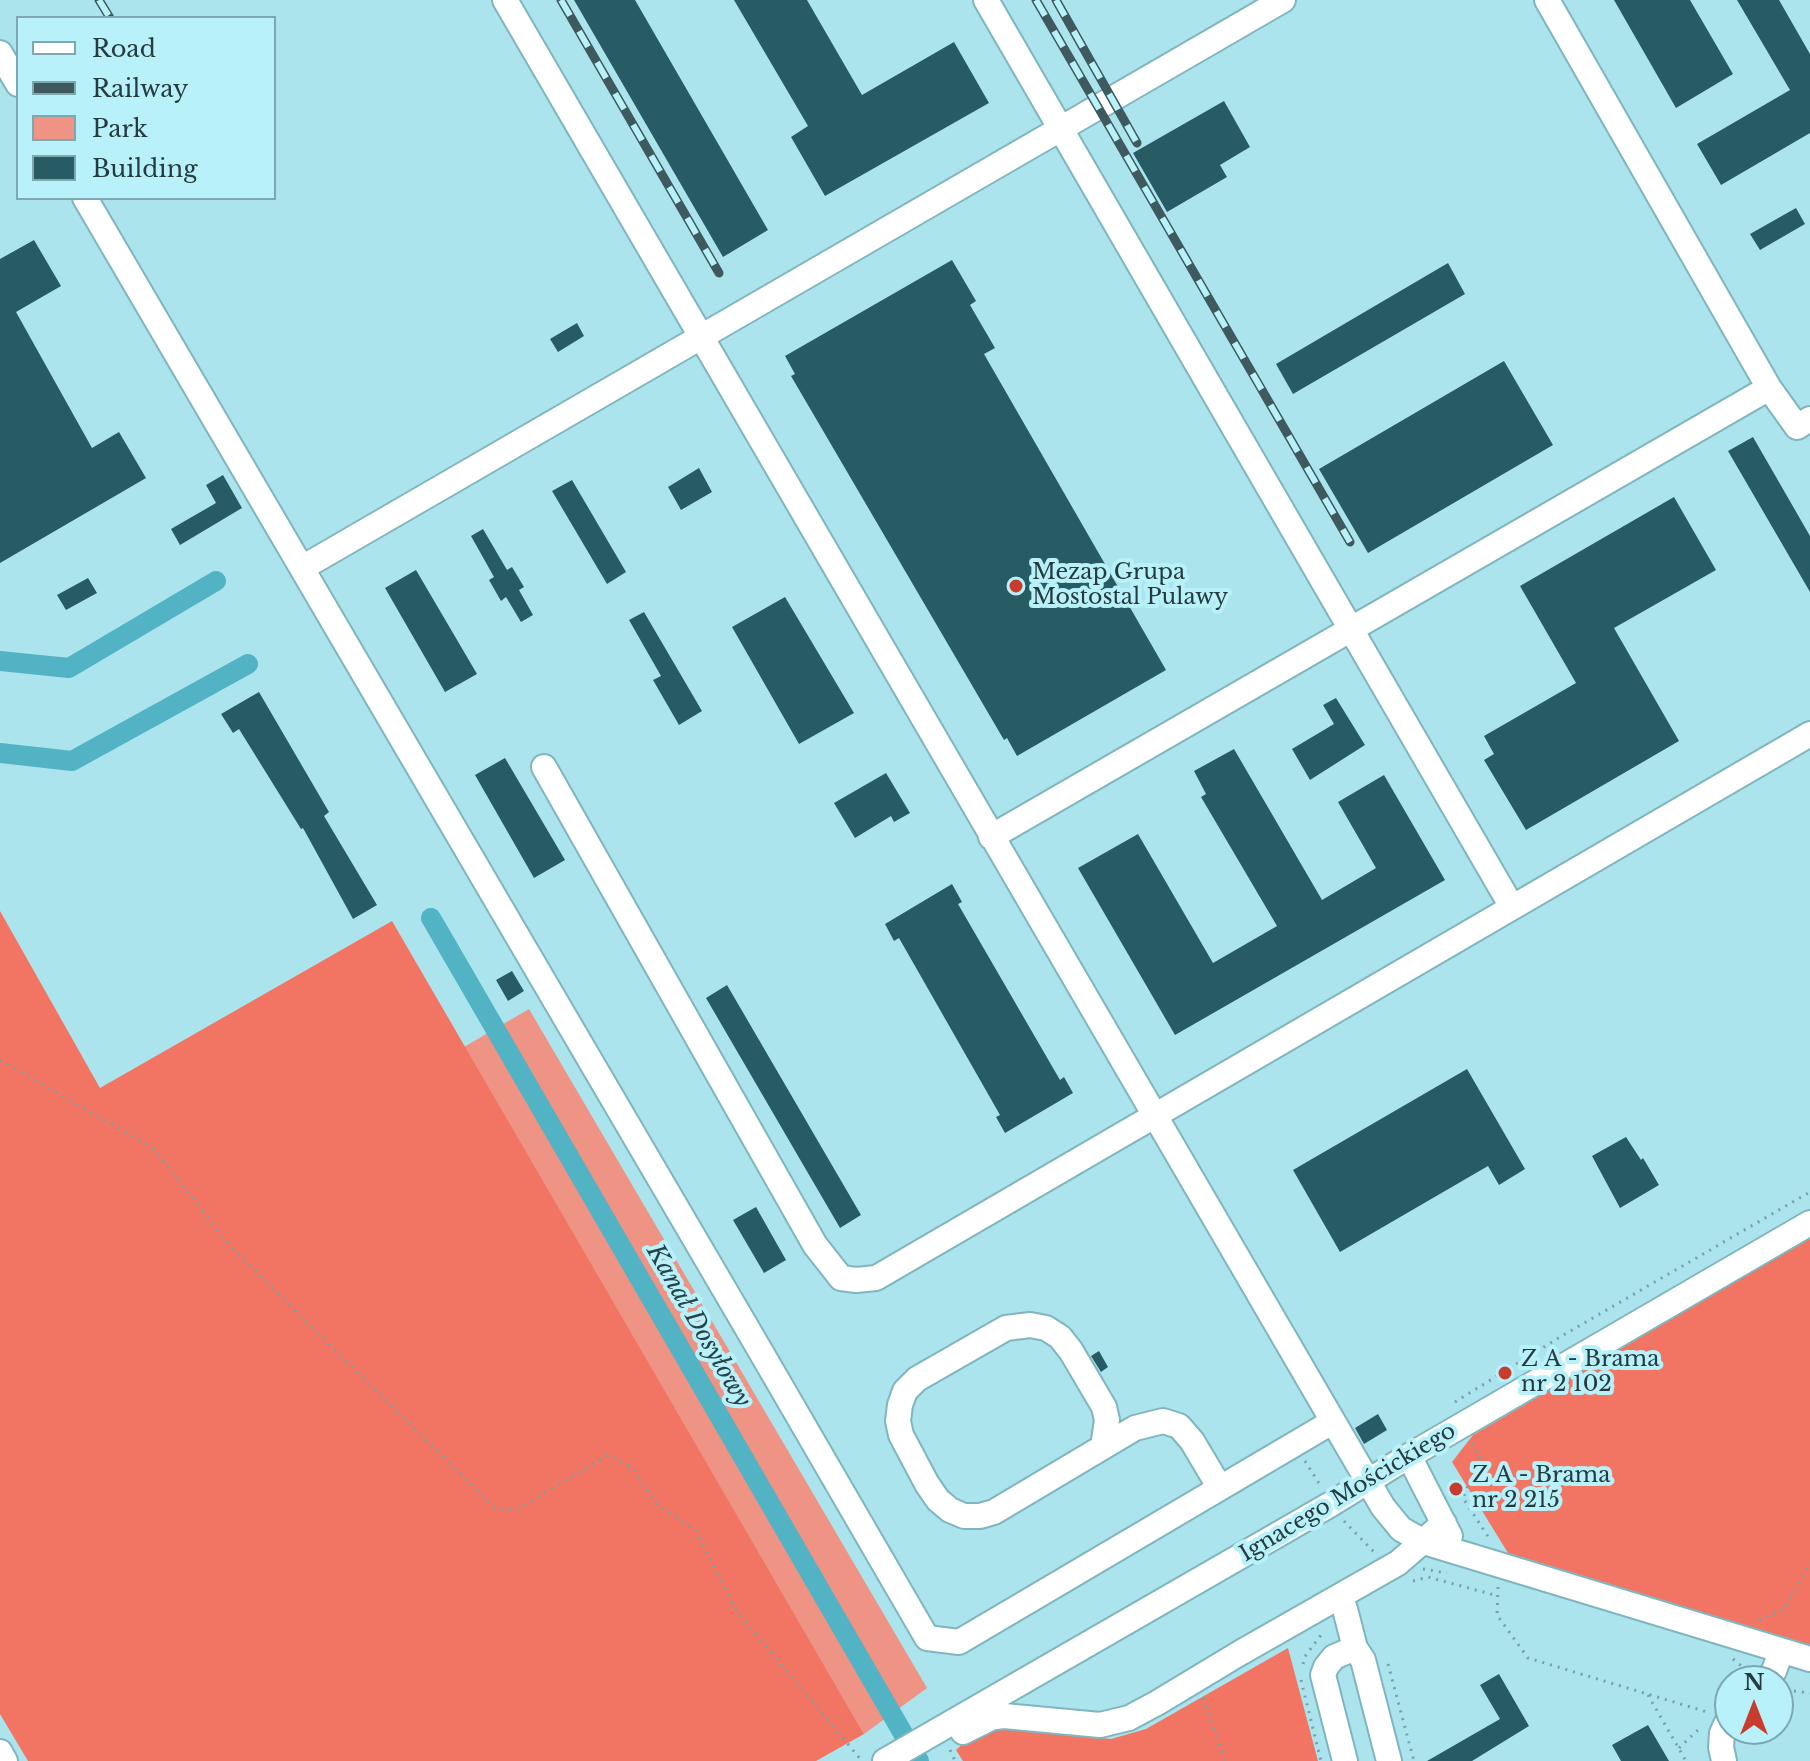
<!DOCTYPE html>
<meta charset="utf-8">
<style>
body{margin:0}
#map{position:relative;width:1810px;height:1761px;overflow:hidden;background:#ace4ee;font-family:"Libre Baskerville",serif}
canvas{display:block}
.legend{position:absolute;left:16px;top:16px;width:260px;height:184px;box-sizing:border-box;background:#b9f1fb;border:2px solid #7ea8b0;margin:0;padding:10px 14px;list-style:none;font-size:24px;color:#253b3f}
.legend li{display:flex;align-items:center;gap:16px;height:40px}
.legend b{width:40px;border:2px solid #7ea8b0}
.north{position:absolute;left:1714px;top:1665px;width:80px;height:80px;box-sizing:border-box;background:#b9f1fb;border:2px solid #7ea8b0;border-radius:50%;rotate:0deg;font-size:22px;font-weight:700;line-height:32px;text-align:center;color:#253b3f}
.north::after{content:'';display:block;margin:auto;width:28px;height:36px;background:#c83c2d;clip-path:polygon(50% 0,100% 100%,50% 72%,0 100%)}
</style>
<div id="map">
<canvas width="1810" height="1761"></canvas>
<ul class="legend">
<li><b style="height:10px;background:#fff"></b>Road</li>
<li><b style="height:10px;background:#3e5a5f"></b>Railway</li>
<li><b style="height:22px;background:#ef9384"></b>Park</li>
<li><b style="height:22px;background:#275c65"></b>Building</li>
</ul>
<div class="north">N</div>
</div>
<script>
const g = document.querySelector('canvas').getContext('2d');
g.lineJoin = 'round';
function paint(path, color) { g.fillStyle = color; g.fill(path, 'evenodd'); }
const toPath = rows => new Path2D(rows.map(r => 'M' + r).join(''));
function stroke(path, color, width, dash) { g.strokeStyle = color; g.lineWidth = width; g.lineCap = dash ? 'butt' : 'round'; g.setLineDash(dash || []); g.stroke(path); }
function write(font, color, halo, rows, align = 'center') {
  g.font = font + ' "Libre Baskerville",serif'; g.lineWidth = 8; g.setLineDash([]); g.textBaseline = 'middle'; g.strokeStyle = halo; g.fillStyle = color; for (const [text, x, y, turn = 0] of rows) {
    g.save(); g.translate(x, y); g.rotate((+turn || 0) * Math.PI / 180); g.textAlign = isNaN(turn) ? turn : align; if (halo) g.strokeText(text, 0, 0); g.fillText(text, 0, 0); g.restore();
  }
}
paint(toPath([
 [529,1009,927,1688,864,1734,464,1047]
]), '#ef9384');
paint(toPath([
 [0,911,100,1088,392,921,864,1734,816,1761,28,1761,0,1714],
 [1810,1238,1810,1645,1508,1553,1452,1462,1473,1435],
 [1288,1648,1318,1761,963,1761,956,1750,975,1733,1002,1726,1111,1739,1146,1729]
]), '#f27563');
stroke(toPath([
 [0,661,69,668,216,581],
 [0,753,72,761,248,664],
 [431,918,919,1761]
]), '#51b3c3', 20);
paint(toPath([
 [574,0,635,0,768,230,723,257],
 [734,0,807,0,862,95,954,42,989,103,825,196,791,137,808,126],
 [1614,0,1690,0,1733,74,1676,108],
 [1737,0,1779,0,1810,54,1810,133,1721,185,1697,144,1790,90],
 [1224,101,1250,147,1220,165,1227,177,1167,212,1133,153],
 [1796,208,1805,224,1760,250,1750,234],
 [34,240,61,286,16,312,92,448,119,432,146,478,0,563,0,259],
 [952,260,976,301,970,305,995,348,984,354,1166,670,1017,756,1007,738,1004,740,791,376,795,374,785,356],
 [1448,263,1465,294,1293,394,1276,364],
 [577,323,584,336,558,352,550,339],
 [1504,361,1553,445,1368,553,1319,469],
 [1753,437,1810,536,1810,592,1728,451],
 [699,468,712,492,681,510,668,487],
 [223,475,242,508,180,545,171,529,216,503,206,485],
 [572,480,626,572,607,584,552,491],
 [1674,497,1716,570,1614,628,1679,741,1526,830,1484,760,1494,754,1484,736,1576,683,1520,586],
 [483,529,507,570,512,567,524,587,519,590,533,615,521,622,506,597,501,601,489,580,494,577,471,536],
 [416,570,477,674,445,692,385,588],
 [88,578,97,593,66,610,57,595],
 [785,597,854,713,799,744,732,627],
 [644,612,702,711,679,725,653,680,661,676,629,620],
 [259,692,329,812,324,816,377,905,353,919,303,828,301,829,239,729,233,733,221,714],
 [1336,698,1365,745,1310,780,1292,749,1334,724,1323,705],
 [1234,749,1322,900,1376,868,1338,802,1384,775,1445,880,1175,1035,1078,868,1138,834,1213,963,1277,926,1201,797,1206,794,1194,771],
 [505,758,565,860,534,878,475,775],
 [886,773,910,813,894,822,891,816,855,838,834,803],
 [952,884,962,902,958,904,1060,1080,1064,1077,1073,1093,1005,1133,996,1117,1000,1115,899,938,894,941,885,924],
 [512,971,524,991,508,1001,496,980],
 [727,985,861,1215,840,1228,706,998],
 [1467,1069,1525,1169,1499,1185,1488,1166,1340,1252,1293,1170],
 [1626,1137,1641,1160,1643,1158,1659,1185,1620,1208,1592,1156],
 [756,1207,786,1260,764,1273,733,1220],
 [1099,1351,1108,1367,1101,1372,1091,1356],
 [1378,1414,1387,1430,1364,1444,1355,1428],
 [1499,1674,1529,1726,1472,1761,1427,1761,1500,1719,1480,1685],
 [1648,1725,1669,1761,1621,1761,1612,1745]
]), '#275c65');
const minor = toPath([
 [505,0,1383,1507,1401,1529,1424,1542,1810,1659],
 [986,0,1512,907],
 [1547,0,1769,388,1797,427,1810,419],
 [0,53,18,84],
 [85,198,754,1340,927,1638,959,1642,1332,1422],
 [302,568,1283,0],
 [544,767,815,1245,841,1278,856,1280,876,1278,1810,734],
 [991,837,1769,388],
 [1103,1447,1107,1420,1104,1407,1071,1351,1060,1337,1046,1328,1030,1325,1006,1328,917,1379,905,1391,900,1405,898,1421,901,1435,927,1484,938,1500,950,1510,964,1516,980,1516,994,1512,1135,1428,1163,1421,1179,1426,1192,1441,1220,1488],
 [1409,1456,1450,1536],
 [1340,1597,1345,1609,1355,1648,1363,1660,1389,1761],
 [1766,1681,1774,1671,1781,1651],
 [963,1732,991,1718,1004,1716,1100,1725,1129,1718,1157,1703,1240,1653,1398,1563,1444,1523],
 [0,1752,5,1761],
 [885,1761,1331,1504,1409,1456,1810,1223],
 [1345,1761,1323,1675,1326,1667,1334,1657,1355,1648],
 [1724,1761,1721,1747,1722,1733,1730,1716]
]);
stroke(minor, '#7fb5bf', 28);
stroke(toPath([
 [0,1060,152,1147,232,1248,496,1509,517,1509,608,1455,633,1468,655,1503,696,1531,736,1610,862,1761],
 [1455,1402,1560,1337,1810,1192],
 [1472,1443,1480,1457,1463,1498,1489,1538],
 [1305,1461,1320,1485],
 [1344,1521,1375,1553],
 [1423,1569,1447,1573],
 [1413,1581,1428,1577,1498,1596],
 [1498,1587,1497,1615,1528,1658,1707,1712],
 [1759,1620,1784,1609,1810,1563],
 [1733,1659,1749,1672],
 [1303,1664,1306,1655,1324,1631],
 [1388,1664,1414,1761],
 [1301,1680,1321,1761],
 [1786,1690,1810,1693],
 [1648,1695,1686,1761],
 [1203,1698,1225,1761],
 [1679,1748,1701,1727],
 [950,1750,955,1761]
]), '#76a1a8', 3, [2, 6]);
stroke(minor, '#fff', 24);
const rail = toPath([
 [99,0,110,18],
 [561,0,719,273],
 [1036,0,1350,542],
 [1056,0,1137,143]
]);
stroke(rail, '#3e5a5f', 9);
stroke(rail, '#b9f1fb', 6, [18]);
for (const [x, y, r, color] of [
 [1016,586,8,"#c83c2d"],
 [1505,1373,8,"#c83c2d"],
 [1456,1489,8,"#c83c2d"]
]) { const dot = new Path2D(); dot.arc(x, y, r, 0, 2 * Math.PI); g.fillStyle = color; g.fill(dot); stroke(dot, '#b9f1fb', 3); }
write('22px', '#253b3f', '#b9f1fb', [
 ["Mezap Grupa",1032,573],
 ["Mostostal Pulawy",1032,598],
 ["Z A - Brama",1521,1360],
 ["nr 2 102",1521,1385],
 ["Z A - Brama",1472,1476],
 ["nr 2 215",1472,1501]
], 'left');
write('22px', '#253b3f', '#b9f1fb', [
 ["Ignacego Mościckiego",1348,1493,-31]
]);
write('italic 24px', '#254348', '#b9f1fb', [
 ["Kanał Dosyłowy",698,1326,60]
]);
</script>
